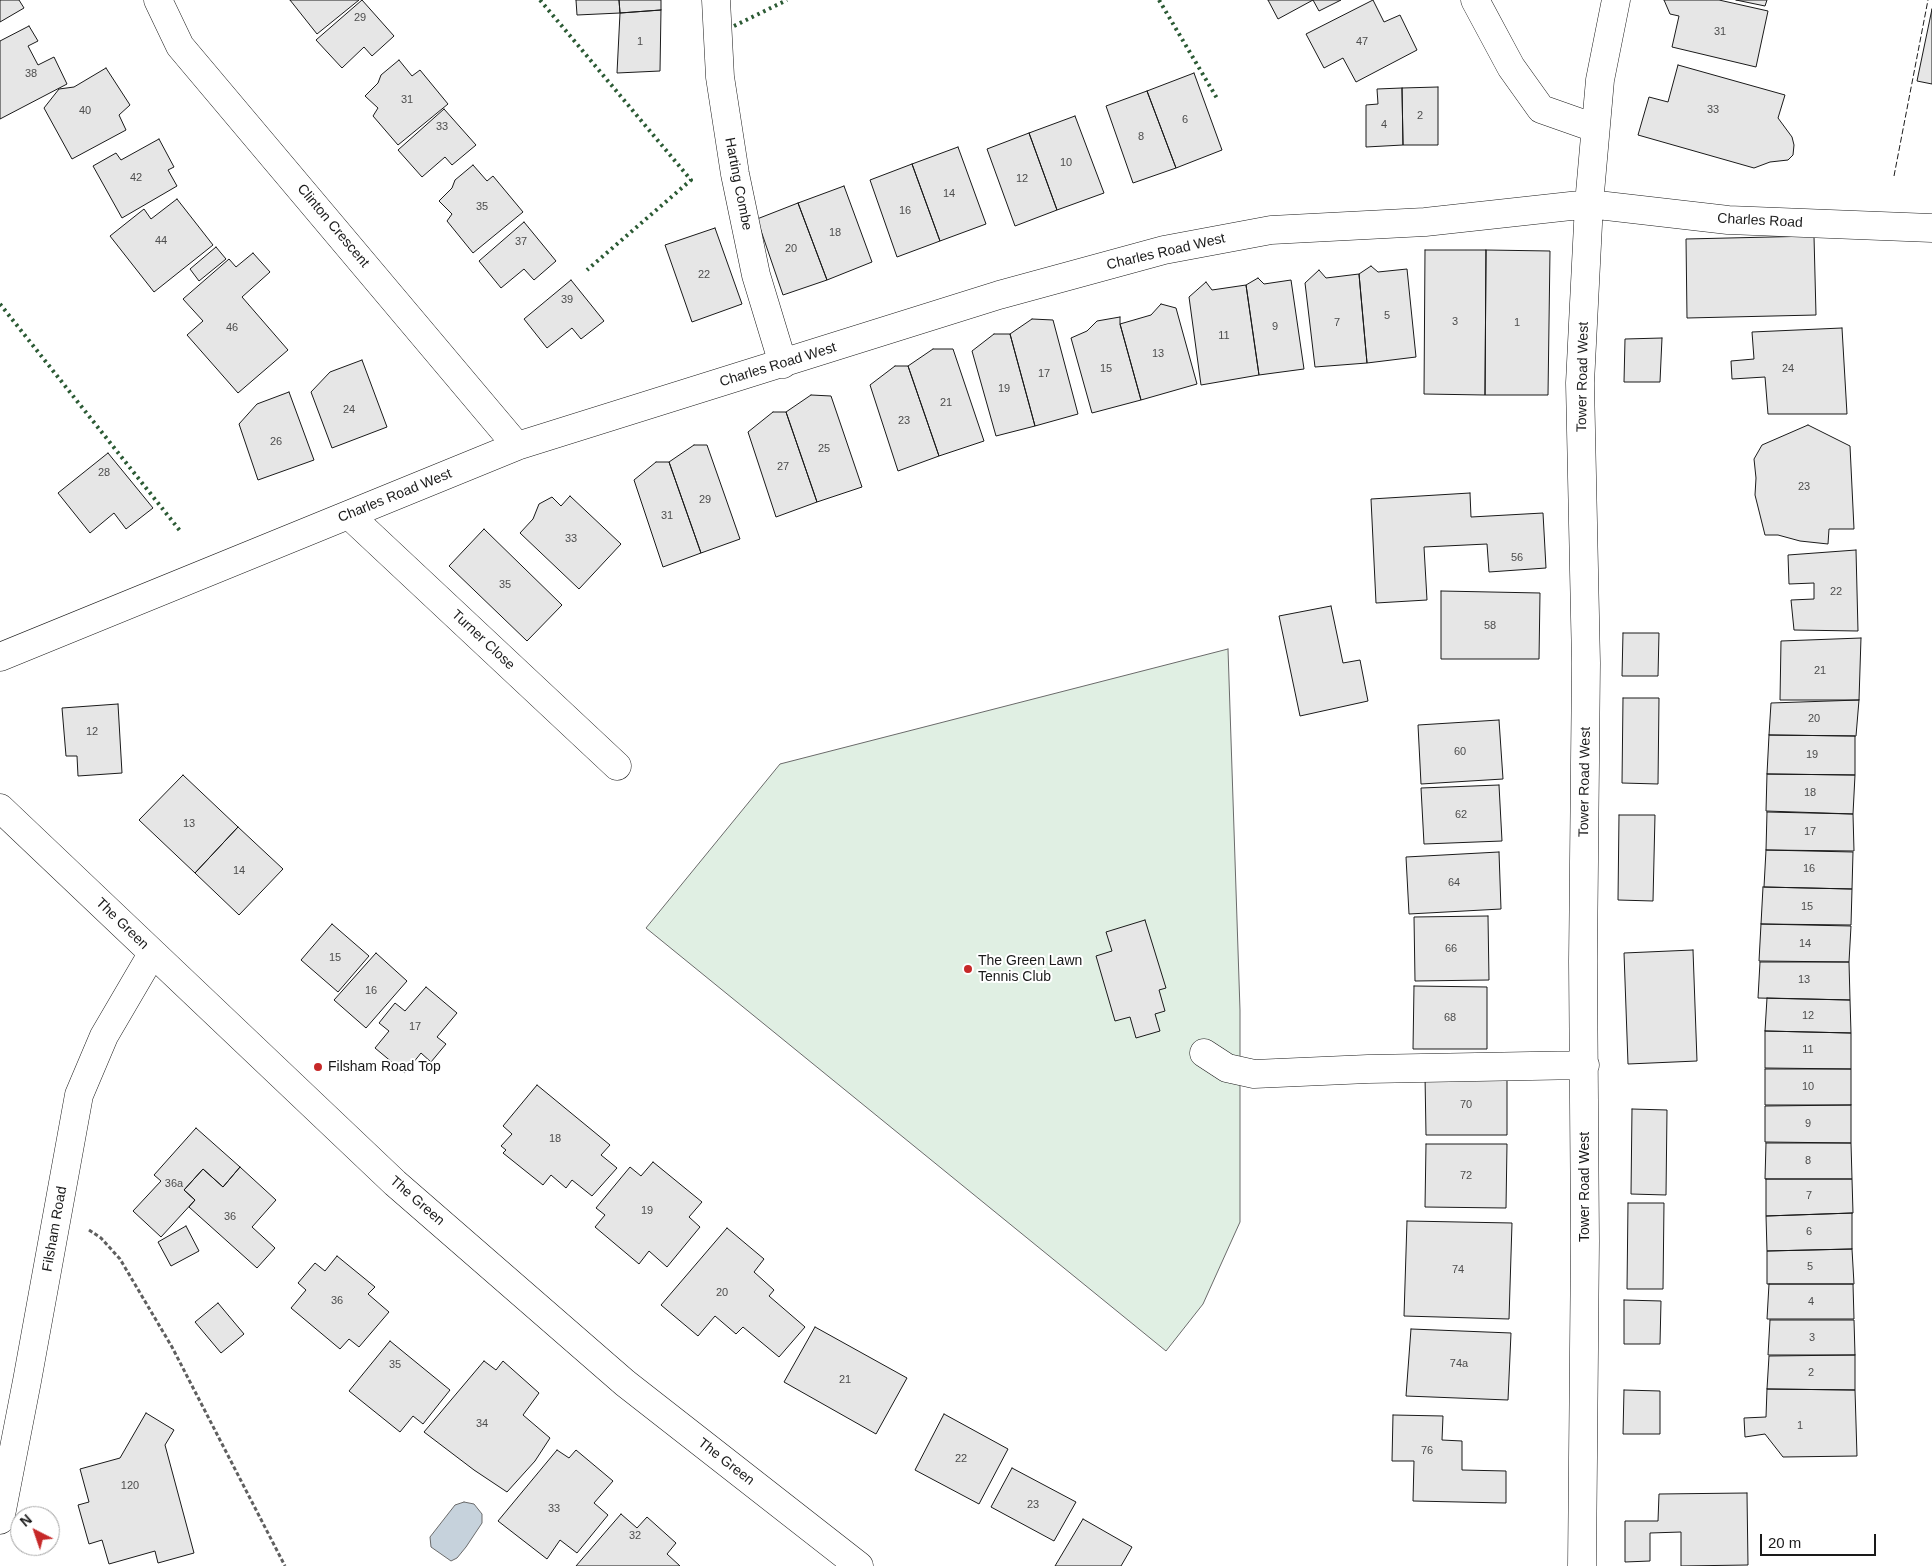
<!DOCTYPE html>
<style>
body{margin:0}
#map{position:relative;width:1932px;height:1566px;overflow:hidden;background:#fff;font-family:Helvetica,sans-serif}
canvas{display:block}
.north{position:absolute;left:10px;top:1506px;width:50px;height:50px;box-sizing:border-box;background:#fff;border:1px solid #a3a3a3;border-radius:50%;rotate:319deg;font-size:14px;font-weight:700;line-height:20px;text-align:center;color:#1a1a1a}
.north::after{content:'';display:block;margin:auto;width:18px;height:22px;background:#c62828;clip-path:polygon(50% 0,100% 100%,50% 72%,0 100%)}
.scale{position:absolute;left:1760px;top:1534px;width:116px;height:22px;box-sizing:border-box;border:2px solid #1a1a1a;border-top:0;padding-left:6px;font-size:15px;line-height:18px;white-space:nowrap;color:#1a1a1a;-webkit-text-stroke:4px #fff;paint-order:stroke}
</style>
<div id="map">
<canvas width="1932" height="1566"></canvas>
<div class="north">N</div>
<div class="scale">20 m</div>
</div>
<script>
const g = document.querySelector('canvas').getContext('2d');
g.lineJoin = 'round';
function paint(path, color) { g.fillStyle = color; g.fill(path, 'evenodd'); }
const toPath = rows => new Path2D(rows.map(r => 'M' + r).join(''));
function stroke(path, color, width, dash) { g.strokeStyle = color; g.lineWidth = width; g.lineCap = dash ? 'butt' : 'round'; g.setLineDash(dash || []); g.stroke(path); }
function write(font, color, halo, rows, align = 'center') {
  g.font = font + ' Helvetica,sans-serif'; g.lineWidth = 4; g.setLineDash([]); g.textBaseline = 'middle'; g.strokeStyle = halo; g.fillStyle = color; for (const [text, x, y, turn = 0] of rows) {
    g.save(); g.translate(x, y); g.rotate((+turn || 0) * Math.PI / 180); g.textAlign = isNaN(turn) ? turn : align; if (halo) g.strokeText(text, 0, 0); g.fillText(text, 0, 0); g.restore();
  }
}
const green = toPath([
 [1228,649,1240,1010,1240,1222,1203,1304,1166,1351,646,928,780,764,1228,649]
]);
paint(green, '#e0efe3');
stroke(green, '#6a6a6a', 1);
const water = toPath([
 [464,1502,474,1504,482,1514,482,1523,466,1547,457,1558,451,1561,431,1547,430,1537,455,1505,464,1502]
]);
paint(water, '#c6d2dc');
stroke(water, '#6a6a6a', 1);
const building = toPath([
 [0,0,19,0,24,8,0,22,0,0],
 [290,0,359,0,317,34,290,0],
 [362,0,394,36,372,56,364,47,342,68,316,40,362,0],
 [576,0,619,0,620,13,577,15,576,0],
 [619,0,661,0,661,10,620,13,619,0],
 [1268,0,1341,0,1319,11,1313,0,1278,19,1268,0],
 [1373,0,1384,22,1400,15,1417,50,1356,82,1343,58,1324,68,1306,34,1373,0],
 [1664,0,1719,0,1768,11,1756,67,1672,47,1679,16,1670,14,1664,0],
 [1736,0,1767,0,1765,6,1736,0],
 [1932,9,1932,84,1917,81,1932,9],
 [661,10,660,71,617,73,620,13,661,10],
 [29,26,38,41,28,46,38,65,54,57,67,84,0,119,0,41,29,26],
 [399,60,412,76,420,70,448,104,398,145,373,116,378,108,365,96,378,83,381,75,399,60],
 [1678,65,1785,95,1778,118,1792,137,1794,145,1793,155,1788,160,1770,162,1754,168,1638,135,1649,97,1668,102,1678,65],
 [106,68,130,105,119,115,126,130,72,159,44,108,59,89,74,87,106,68],
 [1194,73,1222,150,1176,168,1147,91,1194,73],
 [1438,87,1438,145,1403,145,1402,88,1438,87],
 [1402,88,1403,145,1366,147,1366,105,1378,104,1377,89,1402,88],
 [1147,91,1176,168,1133,183,1106,106,1147,91],
 [444,109,476,145,452,165,445,157,422,177,398,150,444,109],
 [1075,116,1104,193,1057,210,1029,133,1075,116],
 [1029,133,1057,210,1015,226,987,149,1029,133],
 [159,139,174,167,168,170,177,186,122,218,93,166,116,153,121,160,159,139],
 [958,147,986,224,940,241,912,164,958,147],
 [912,164,940,241,897,257,870,180,912,164],
 [473,165,487,181,493,176,523,212,473,253,447,221,452,214,439,201,452,188,455,180,473,165],
 [844,186,872,262,827,280,798,203,844,186],
 [177,199,213,245,154,292,110,236,144,209,151,219,177,199],
 [798,203,827,280,783,295,757,219,798,203],
 [524,222,556,261,534,280,524,269,501,288,479,261,524,222],
 [715,228,742,304,692,322,665,245,715,228],
 [1814,236,1816,315,1687,318,1686,239,1814,236],
 [216,247,226,259,199,281,190,269,216,247],
 [1425,250,1486,250,1485,395,1424,394,1425,250],
 [1486,250,1550,251,1548,395,1485,395,1486,250],
 [253,253,270,272,242,297,288,350,238,393,187,335,203,321,183,299,229,259,236,267,253,253],
 [1371,266,1378,272,1407,269,1416,357,1367,363,1359,274,1371,266],
 [1319,270,1326,278,1359,274,1367,363,1315,367,1305,283,1319,270],
 [1258,278,1264,284,1291,280,1304,369,1259,375,1246,285,1258,278],
 [571,280,604,321,581,339,572,328,547,348,524,319,571,280],
 [1206,282,1212,290,1246,285,1259,375,1201,385,1189,297,1206,282],
 [1161,304,1176,308,1197,384,1141,400,1120,324,1151,315,1161,304],
 [1120,317,1120,324,1141,400,1092,413,1071,338,1087,331,1097,321,1120,317],
 [1032,319,1053,320,1078,414,1035,426,1010,334,1032,319],
 [1842,328,1847,414,1768,414,1765,377,1732,379,1731,361,1754,359,1752,332,1842,328],
 [994,334,1010,334,1035,426,996,436,972,351,994,334],
 [1662,338,1660,382,1624,382,1625,339,1662,338],
 [933,349,953,349,984,441,939,456,908,366,933,349],
 [362,360,387,427,332,448,311,392,330,372,362,360],
 [895,366,908,366,939,456,898,471,870,385,895,366],
 [289,392,314,460,258,480,239,424,257,404,289,392],
 [811,395,831,396,862,487,817,502,786,412,811,395],
 [773,412,786,412,817,502,776,517,748,432,773,412],
 [1808,425,1850,446,1854,529,1829,529,1828,544,1800,541,1778,535,1765,535,1755,495,1756,478,1754,459,1762,445,1808,425],
 [694,445,707,445,740,539,701,553,669,462,694,445],
 [108,453,153,508,126,529,114,513,90,533,58,493,108,453],
 [656,462,669,462,701,553,663,567,634,480,656,462],
 [1470,493,1471,517,1543,513,1546,568,1489,572,1487,544,1424,547,1427,600,1376,603,1371,499,1470,493],
 [570,496,621,544,579,589,520,533,533,519,539,504,552,497,561,506,570,496],
 [484,529,562,605,527,641,449,566,484,529],
 [1856,550,1858,631,1794,630,1791,600,1814,599,1814,583,1789,584,1788,555,1856,550],
 [1441,591,1540,593,1539,659,1441,659,1441,591],
 [1331,606,1343,663,1360,660,1368,701,1300,716,1279,616,1331,606],
 [1623,633,1659,633,1658,676,1622,676,1623,633],
 [1861,638,1859,700,1780,700,1781,641,1861,638],
 [1623,698,1659,698,1658,784,1622,783,1623,698],
 [1859,700,1856,736,1769,735,1771,703,1859,700],
 [118,704,122,773,78,776,77,756,66,756,62,708,118,704],
 [1499,720,1503,779,1421,784,1418,725,1499,720],
 [1769,735,1855,736,1855,775,1767,774,1769,735],
 [1767,774,1855,775,1853,814,1766,811,1767,774],
 [183,775,238,827,195,873,139,820,183,775],
 [1499,785,1502,841,1424,844,1421,788,1499,785],
 [1767,812,1853,814,1854,851,1766,850,1767,812],
 [1619,815,1655,815,1653,901,1618,900,1619,815],
 [238,827,283,869,239,915,195,873,238,827],
 [1766,850,1853,852,1852,889,1764,887,1766,850],
 [1499,852,1501,909,1409,914,1406,857,1499,852],
 [1763,887,1852,889,1851,925,1761,924,1763,887],
 [1488,916,1489,980,1415,981,1414,917,1488,916],
 [1145,920,1166,988,1159,990,1165,1011,1155,1014,1160,1031,1136,1038,1130,1017,1115,1021,1096,956,1112,951,1106,932,1145,920],
 [332,924,369,956,338,992,301,960,332,924],
 [1761,924,1851,926,1849,962,1759,961,1761,924],
 [1693,950,1697,1061,1628,1064,1624,953,1693,950],
 [376,953,407,981,366,1028,334,1000,376,953],
 [1760,962,1849,962,1850,1000,1758,998,1760,962],
 [1414,986,1487,987,1487,1049,1413,1049,1414,986],
 [426,987,457,1013,437,1037,446,1044,431,1062,421,1053,405,1073,375,1048,389,1031,379,1023,395,1003,405,1011,426,987],
 [1767,998,1850,1000,1851,1033,1765,1031,1767,998],
 [1765,1031,1851,1033,1851,1069,1765,1068,1765,1031],
 [1765,1069,1851,1069,1851,1105,1765,1105,1765,1069],
 [1425,1075,1507,1075,1507,1135,1426,1135,1425,1075],
 [537,1085,610,1145,601,1155,617,1168,592,1196,572,1180,566,1188,551,1175,543,1185,503,1153,506,1150,501,1146,512,1134,503,1126,537,1085],
 [1851,1105,1851,1143,1765,1142,1765,1106,1851,1105],
 [1632,1109,1667,1110,1666,1195,1631,1194,1632,1109],
 [196,1128,240,1167,223,1187,203,1169,184,1190,195,1200,161,1237,133,1211,161,1181,154,1175,196,1128],
 [1766,1143,1851,1143,1852,1179,1765,1179,1766,1143],
 [1426,1144,1507,1144,1506,1208,1425,1207,1426,1144],
 [653,1162,702,1202,689,1217,700,1227,667,1267,649,1251,639,1264,595,1227,605,1215,596,1208,630,1167,641,1176,653,1162],
 [240,1167,276,1200,252,1227,275,1248,257,1268,189,1207,195,1200,184,1190,203,1169,223,1187,240,1167],
 [1766,1179,1852,1179,1853,1213,1766,1216,1766,1179],
 [1628,1203,1664,1203,1663,1289,1627,1289,1628,1203],
 [1852,1213,1852,1249,1767,1251,1766,1216,1852,1213],
 [1407,1221,1512,1223,1509,1319,1404,1316,1407,1221],
 [186,1226,199,1251,171,1266,158,1242,186,1226],
 [727,1228,764,1259,754,1272,774,1290,769,1296,805,1327,779,1357,743,1327,736,1334,715,1316,698,1336,661,1305,727,1228],
 [1852,1249,1854,1284,1767,1284,1767,1251,1852,1249],
 [337,1256,375,1287,368,1294,389,1312,359,1347,349,1339,340,1349,291,1308,306,1290,298,1283,315,1263,325,1271,337,1256],
 [1769,1284,1853,1284,1854,1319,1767,1319,1769,1284],
 [1624,1300,1661,1301,1660,1344,1624,1344,1624,1300],
 [218,1303,244,1334,221,1353,195,1322,218,1303],
 [1770,1320,1854,1320,1855,1355,1768,1355,1770,1320],
 [815,1327,907,1378,876,1434,784,1382,815,1327],
 [1411,1329,1511,1333,1508,1400,1406,1396,1411,1329],
 [390,1341,450,1390,423,1424,413,1416,400,1432,349,1391,390,1341],
 [1855,1355,1855,1390,1767,1389,1769,1356,1855,1355],
 [484,1361,496,1370,503,1361,539,1393,523,1415,550,1438,535,1461,507,1492,474,1470,424,1432,484,1361],
 [1767,1389,1855,1390,1857,1456,1783,1457,1765,1434,1745,1437,1744,1418,1766,1417,1767,1389],
 [1624,1390,1660,1391,1660,1434,1623,1434,1624,1390],
 [146,1413,174,1430,165,1445,194,1553,158,1563,155,1551,109,1564,102,1540,89,1544,78,1505,89,1502,80,1469,120,1458,146,1413],
 [944,1414,1008,1449,979,1504,915,1470,944,1414],
 [1393,1415,1443,1416,1442,1440,1462,1441,1462,1470,1506,1471,1506,1503,1413,1501,1414,1461,1392,1461,1393,1415],
 [557,1450,569,1458,576,1450,613,1481,594,1503,608,1515,577,1553,560,1540,547,1559,498,1521,557,1450],
 [1012,1468,1076,1502,1054,1541,991,1507,1012,1468],
 [1747,1493,1748,1565,1681,1566,1681,1532,1650,1533,1650,1561,1625,1562,1625,1521,1658,1521,1659,1494,1747,1493],
 [621,1514,637,1528,647,1517,676,1543,667,1554,680,1566,576,1566,621,1514],
 [1083,1519,1132,1547,1121,1566,1055,1566,1083,1519]
]);
paint(building, '#e6e6e6');
stroke(building, '#1a1a1a', 1);
const minor = toPath([
 [158,0,180,46,517,446],
 [716,0,720,77,735,174,756,275,783,364],
 [1475,0,1511,67,1541,109,1595,128],
 [349,515,617,766],
 [0,657,517,446,999,295,1164,250,1271,230,1425,222,1589,204,1728,220,1932,228],
 [0,808,395,1183,625,1383,859,1566],
 [1204,1053,1227,1068,1254,1074,1368,1069,1585,1065],
 [0,1520,27,1381,79,1095,104,1036,152,954],
 [1582,1566,1585,1241,1583,961,1586,663,1580,383,1589,204,1600,80,1616,0]
]);
stroke(minor, '#1a1a1a', 29);
stroke(toPath([
 [89,1230,101,1238,120,1259,172,1347,285,1566]
]), '#5f5f5f', 3, [4, 2.5]);
stroke(minor, '#fff', 28);
stroke(toPath([
 [540,0,691,180,587,270],
 [1159,0,1218,100],
 [734,26,787,0],
 [0,304,181,532]
]), '#2b5a34', 4, [2.5, 4]);
stroke(toPath([
 [1894,176,1928,0]
]), '#1a1a1a', 1, [6, 2.5]);
for (const [x, y, r, color] of [
 [968,969,5,"#c62828"],
 [318,1067,5,"#c62828"]
]) { const dot = new Path2D(); dot.arc(x, y, r, 0, 2 * Math.PI); g.fillStyle = color; g.fill(dot); stroke(dot, '#fff', 2); }
write('11px', '#4d4d4d', null, [
 ["29",360,18],
 ["31",1720,32],
 ["1",640,42],
 ["47",1362,42],
 ["38",31,74],
 ["31",407,100],
 ["33",1713,110],
 ["40",85,111],
 ["2",1420,116],
 ["6",1185,120],
 ["4",1384,125],
 ["33",442,127],
 ["8",1141,137],
 ["10",1066,163],
 ["42",136,178],
 ["12",1022,179],
 ["14",949,194],
 ["35",482,207],
 ["16",905,211],
 ["18",835,233],
 ["44",161,241],
 ["37",521,242],
 ["20",791,249],
 ["22",704,275],
 ["39",567,300],
 ["5",1387,316],
 ["3",1455,322],
 ["7",1337,323],
 ["1",1517,323],
 ["9",1275,327],
 ["46",232,328],
 ["11",1224,336],
 ["13",1158,354],
 ["15",1106,369],
 ["24",1788,369],
 ["17",1044,374],
 ["19",1004,389],
 ["21",946,403],
 ["24",349,410],
 ["23",904,421],
 ["26",276,442],
 ["25",824,449],
 ["27",783,467],
 ["28",104,473],
 ["23",1804,487],
 ["29",705,500],
 ["31",667,516],
 ["33",571,539],
 ["56",1517,558],
 ["35",505,585],
 ["22",1836,592],
 ["58",1490,626],
 ["21",1820,671],
 ["20",1814,719],
 ["12",92,732],
 ["60",1460,752],
 ["19",1812,755],
 ["18",1810,793],
 ["62",1461,815],
 ["13",189,824],
 ["17",1810,832],
 ["16",1809,869],
 ["14",239,871],
 ["64",1454,883],
 ["15",1807,907],
 ["14",1805,944],
 ["66",1451,949],
 ["15",335,958],
 ["13",1804,980],
 ["16",371,991],
 ["12",1808,1016],
 ["68",1450,1018],
 ["17",415,1027],
 ["11",1808,1050],
 ["10",1808,1087],
 ["70",1466,1105],
 ["9",1808,1124],
 ["18",555,1139],
 ["8",1808,1161],
 ["72",1466,1176],
 ["36a",174,1184],
 ["7",1809,1196],
 ["19",647,1211],
 ["36",230,1217],
 ["6",1809,1232],
 ["5",1810,1267],
 ["74",1458,1270],
 ["20",722,1293],
 ["36",337,1301],
 ["4",1811,1302],
 ["3",1812,1338],
 ["74a",1459,1364],
 ["35",395,1365],
 ["2",1811,1373],
 ["21",845,1380],
 ["34",482,1424],
 ["1",1800,1426],
 ["76",1427,1451],
 ["22",961,1459],
 ["120",130,1486],
 ["23",1033,1505],
 ["33",554,1509],
 ["32",635,1536]
]);
write('14px', '#1a1a1a', '#fff', [
 ["Harting Combe",738,184,79],
 ["Charles Road",1760,221,3],
 ["Clinton Crescent",333,226,50],
 ["Charles Road West",1166,252,-13],
 ["Charles Road West",778,365,-17],
 ["Tower Road West",1583,377,-89],
 ["Charles Road West",395,496,-22],
 ["Turner Close",483,640,43],
 ["Tower Road West",1585,782,-89],
 ["The Green",122,924,44],
 ["Tower Road West",1585,1187,-90],
 ["The Green",417,1201,41],
 ["Filsham Road",55,1229,-80],
 ["The Green",726,1462,38]
]);
write('14px', '#1a1a1a', '#fff', [
 ["The Green Lawn",978,961],
 ["Tennis Club",978,977],
 ["Filsham Road Top",328,1067]
], 'left');
</script>
